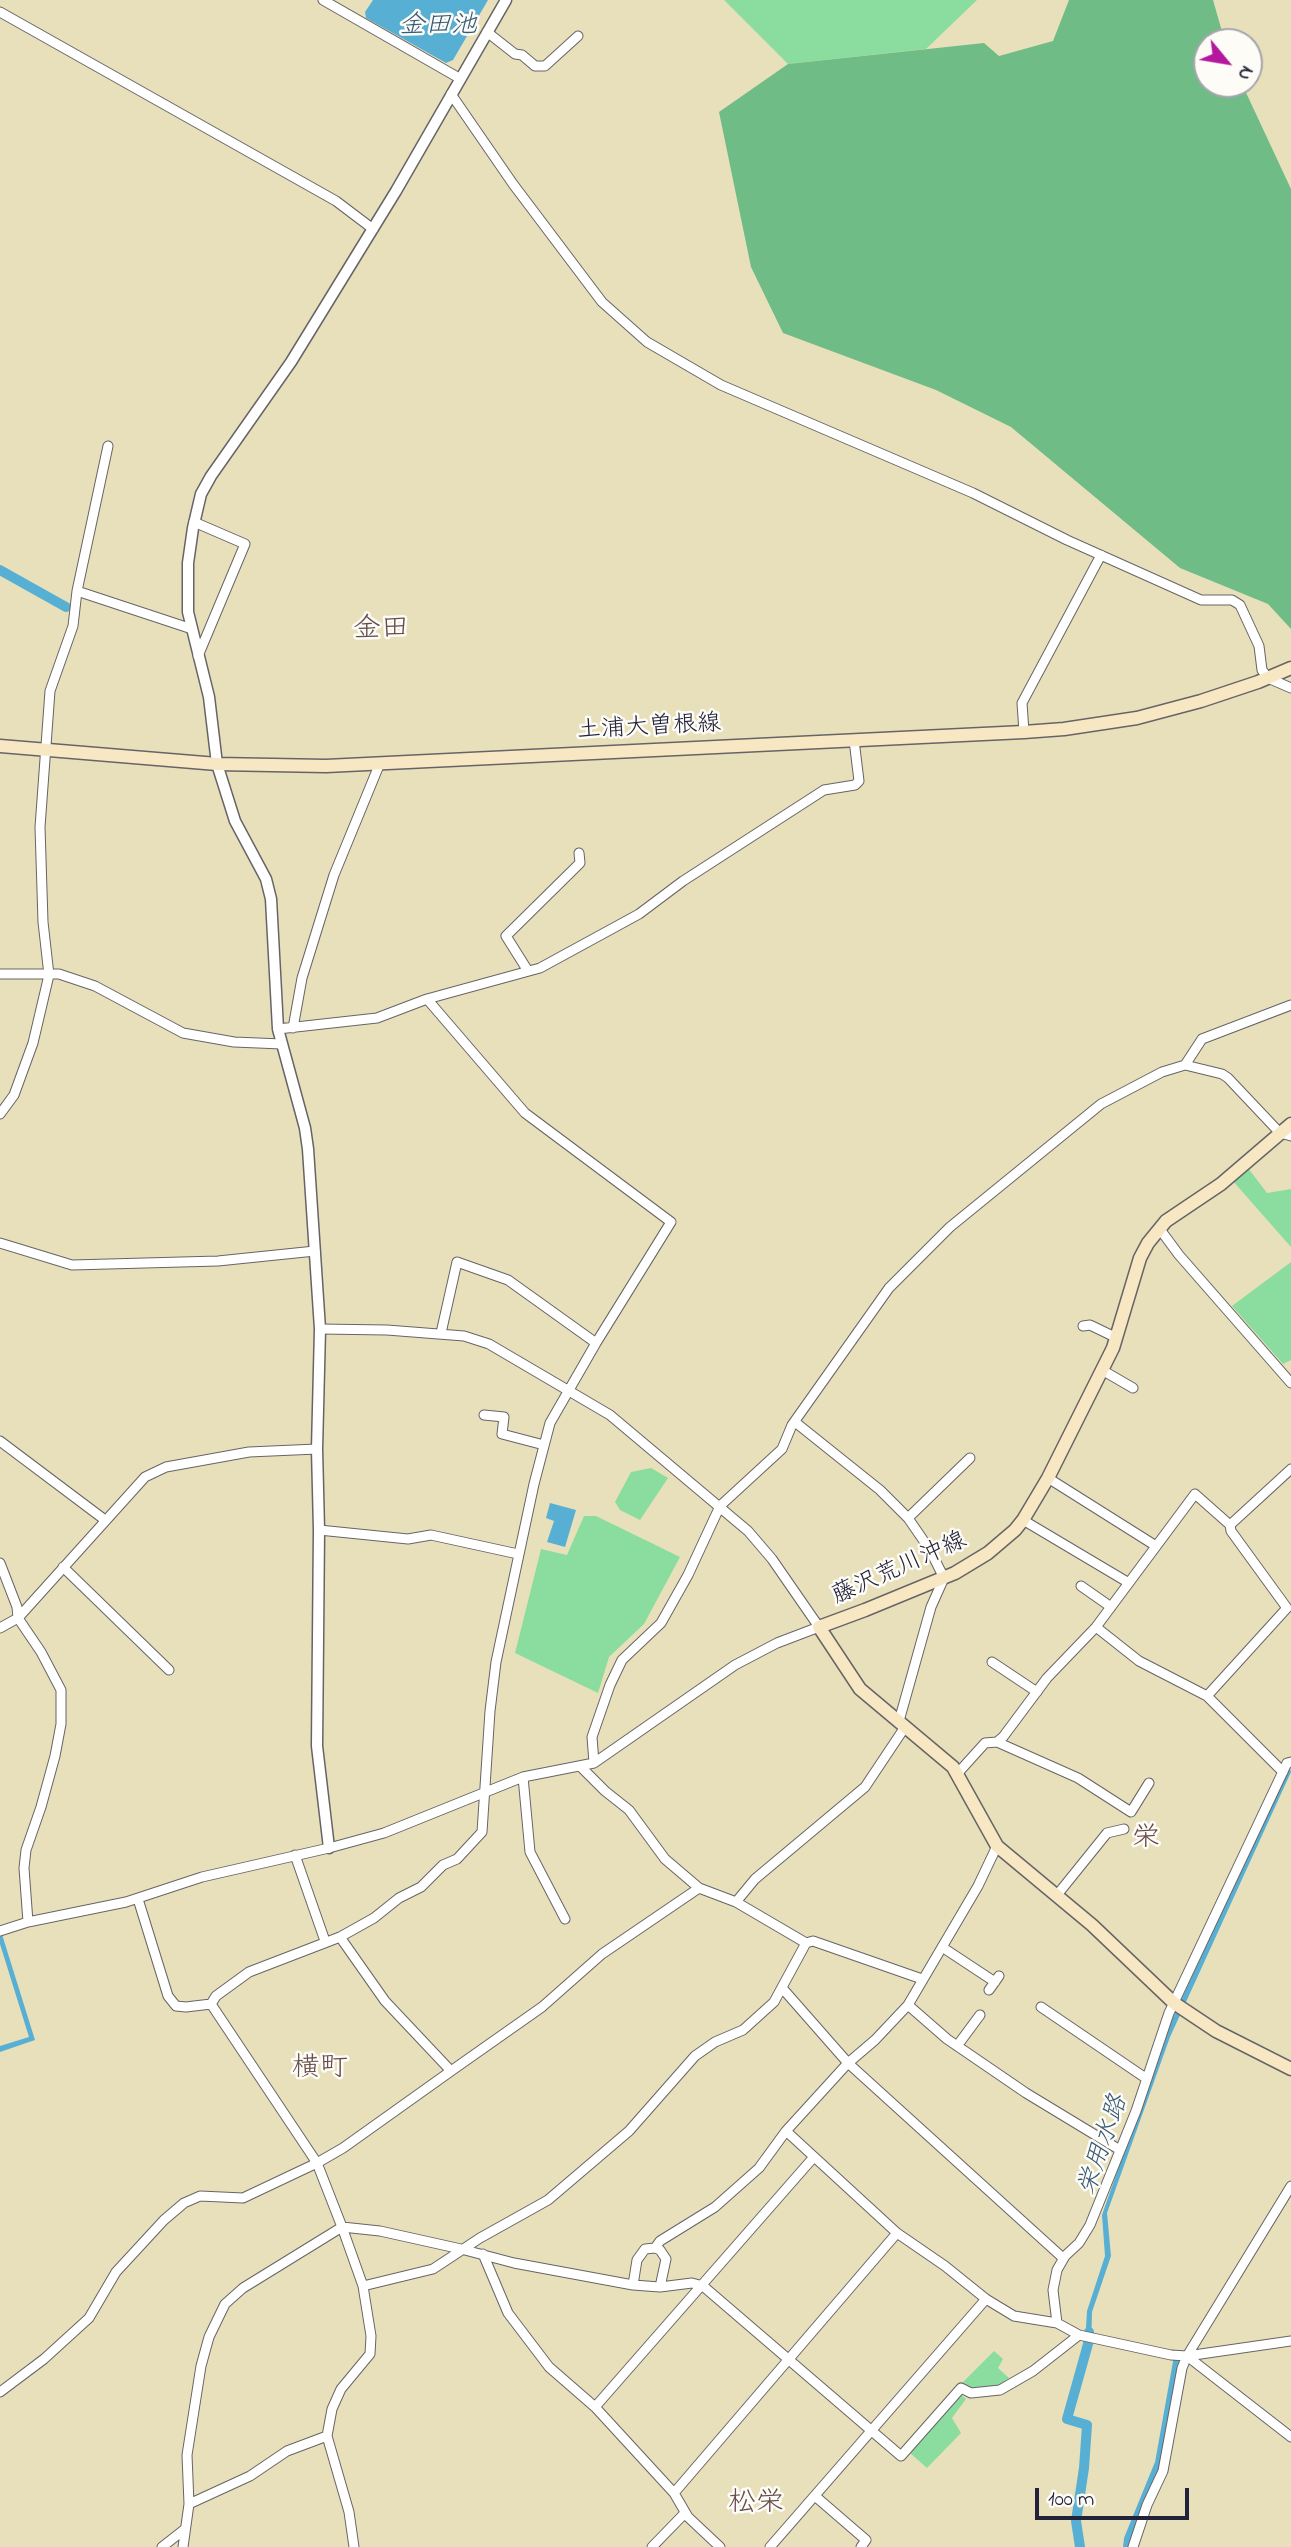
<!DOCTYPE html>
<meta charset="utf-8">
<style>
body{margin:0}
#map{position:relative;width:1291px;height:2547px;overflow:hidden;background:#e8e0ba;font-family:"Indie Flower",sans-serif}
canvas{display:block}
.north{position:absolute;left:1193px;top:28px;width:70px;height:70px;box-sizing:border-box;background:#fdfcf7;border:2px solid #a5a5ac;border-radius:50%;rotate:120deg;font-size:19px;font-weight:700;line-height:28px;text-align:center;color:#22223b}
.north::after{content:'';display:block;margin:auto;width:24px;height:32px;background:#b5179e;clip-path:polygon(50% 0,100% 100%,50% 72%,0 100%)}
.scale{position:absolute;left:1035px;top:2488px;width:154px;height:32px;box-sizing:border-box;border:4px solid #22223b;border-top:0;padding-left:9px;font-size:21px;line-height:24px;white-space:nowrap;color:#22223b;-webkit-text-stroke:5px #fdfcf7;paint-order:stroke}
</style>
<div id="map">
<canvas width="1291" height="2547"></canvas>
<div class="north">N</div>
<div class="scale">100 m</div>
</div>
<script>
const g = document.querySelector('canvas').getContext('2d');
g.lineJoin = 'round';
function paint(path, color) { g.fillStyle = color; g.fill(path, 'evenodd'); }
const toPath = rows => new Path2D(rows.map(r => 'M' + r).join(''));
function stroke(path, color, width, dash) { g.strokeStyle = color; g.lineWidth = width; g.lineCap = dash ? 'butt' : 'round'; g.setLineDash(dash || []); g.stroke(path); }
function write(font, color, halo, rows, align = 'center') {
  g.font = font + ' "Indie Flower","Klee One",sans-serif'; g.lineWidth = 5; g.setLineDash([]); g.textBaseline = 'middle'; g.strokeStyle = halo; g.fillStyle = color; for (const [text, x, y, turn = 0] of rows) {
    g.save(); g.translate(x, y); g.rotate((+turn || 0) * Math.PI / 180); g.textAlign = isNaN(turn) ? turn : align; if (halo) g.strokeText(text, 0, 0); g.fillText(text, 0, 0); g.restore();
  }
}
paint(toPath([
 [724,0,977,0,926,49,788,64],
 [1248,1168,1267,1193,1291,1189,1291,1247,1232,1180],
 [1291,1262,1291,1360,1283,1364,1232,1306],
 [651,1468,668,1478,640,1520,620,1510,615,1502,631,1472],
 [584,1516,596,1516,680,1557,644,1624,609,1657,598,1693,515,1653,541,1549,567,1555],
 [994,2351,1003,2359,998,2368,1009,2378,996,2387,971,2389,962,2383],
 [960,2394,966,2399,952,2418,961,2433,927,2468,910,2453]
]), '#8add9f');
paint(toPath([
 [1069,0,1213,0,1225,42,1207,42,1207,84,1242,84,1291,189,1291,629,1268,604,1180,568,1011,427,936,390,783,333,751,267,719,112,788,64,984,43,999,56,1053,41]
]), '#6fbc86');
paint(toPath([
 [373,0,488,0,453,60,446,63,366,18,365,12],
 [550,1503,576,1510,565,1547,547,1542,554,1521,546,1518],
 [1289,1766,1291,1772,1170,2037,1107,2213,1111,2256,1092,2312,1091,2346,1085,2344,1087,2311,1105,2256,1102,2215,1165,2035],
 [0,1928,35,2040,0,2052,0,2046,29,2037,0,1944]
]), '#57afd4');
stroke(toPath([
 [0,570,66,607],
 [1080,2547,1076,2521,1084,2468,1087,2425,1067,2419,1088,2344,1089,2332],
 [1128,2547,1129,2539,1160,2463,1178,2362]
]), '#57afd4', 10);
const minor = toPath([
 [323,0,459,78],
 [0,12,336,201,373,229],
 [487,32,515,54,522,55,535,66,545,66,578,36],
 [451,94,513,184,602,302,647,342,721,385,973,493,1067,540,1201,600,1232,600,1240,605,1259,646,1262,670,1268,678,1291,688],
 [194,522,245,544,198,656],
 [77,591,192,629],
 [1024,732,1022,703,1101,555],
 [528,971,506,936,580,863,579,853],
 [0,974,59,974,95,986,183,1033,234,1042,282,1044],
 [293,1028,302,978,334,875,380,763],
 [278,1029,377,1018,427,999,540,968,639,914,683,881,824,790,855,785,859,781,854,740],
 [1185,1065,1202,1039,1291,1005],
 [0,1114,14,1095,33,1043,49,975,43,922,40,827,50,691,73,626,77,591,108,446],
 [1159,1228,1179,1255,1291,1383],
 [0,1243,72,1265,218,1261,315,1251],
 [1083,1326,1090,1325,1117,1338],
 [441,1333,457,1262,508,1280,596,1343],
 [1102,1370,1133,1388],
 [484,1415,504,1417,502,1434,544,1445],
 [795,1422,880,1490,908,1518,930,1550,944,1578,931,1607,899,1721],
 [0,1441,105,1520],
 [1048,1478,1156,1546],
 [908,1518,970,1458],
 [1023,1520,1129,1583],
 [319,1530,408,1539,431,1535,518,1554],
 [0,1563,17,1607,18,1618,41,1652,61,1690,61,1724,55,1756,41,1807,26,1850,24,1868,28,1922],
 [63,1567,169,1670],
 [1081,1586,1111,1607],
 [1096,1627,1139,1661,1207,1696,1287,1608,1231,1531,1230,1525],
 [0,1628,18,1618,145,1477,166,1467,249,1452,317,1449],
 [992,1662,1037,1692],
 [1207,1696,1283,1772],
 [997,1742,1078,1778,1131,1812,1149,1783],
 [594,1763,592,1737,610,1685,622,1660,661,1623,688,1575,720,1506,782,1449,792,1425,889,1288,950,1227,1101,1104,1162,1072,1185,1065,1222,1074,1228,1078,1280,1133,1291,1136],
 [581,1767,605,1791,629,1810,665,1859,699,1888,736,1902,806,1943,813,1941,922,1979],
 [957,1774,985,1743,997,1742,1003,1737,1047,1678,1096,1627,1195,1494,1230,1525,1291,1469],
 [523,1777,530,1852,565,1919],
 [295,1855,325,1941],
 [1057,1895,1107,1833,1124,1829],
 [138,1899,168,1996,176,2006,186,2007,211,2004,317,2163,342,2227,380,2231,461,2249,514,2263,633,2285,660,2287,692,2283,703,2286,901,2456,961,2388,971,2393,1000,2390,1033,2371,1079,2335],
 [736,1902,755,1879,865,1787,905,1727],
 [0,1931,28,1922,126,1902,202,1877,329,1848,384,1833,523,1777,594,1763,735,1665,777,1643,819,1627,772,1559,748,1531,610,1415,489,1344,464,1336,387,1330,320,1329],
 [942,1947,995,1982],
 [783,1989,848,2063,1063,2258],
 [989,1990,999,1976],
 [211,2004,216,1996,249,1972,340,1937],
 [908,2005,947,2039,1026,2093,1120,2150],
 [1041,2007,1147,2079],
 [957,2046,980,2015],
 [451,2071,542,2007,602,1954,699,1888],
 [786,2131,897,2233,945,2266,986,2299,1014,2316,1057,2323,1079,2335,1171,2355,1187,2356,1291,2341],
 [655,2248,660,2250,666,2259,660,2287],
 [483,2254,508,2313,549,2367,595,2407],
 [633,2285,637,2260,645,2249,655,2248,660,2241,715,2207,759,2168,786,2131,848,2063,875,2040,908,2005,978,1886,997,1846],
 [363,2286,433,2269,480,2238,548,2200,629,2131,695,2056,715,2042,743,2030,774,2002,806,1943],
 [1057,2323,1053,2290,1057,2270,1065,2256,1079,2243,1090,2225,1136,2111,1169,2013,1287,1763,1291,1762],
 [1187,2356,1291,2437],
 [0,2392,44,2359,89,2318,116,2272,164,2220,184,2203,200,2196,243,2198,317,2163,343,2148,451,2071,385,2001,340,1937,374,1918,399,1898,421,1887,443,1865,457,1859,482,1832,490,1711,496,1662,534,1484,550,1423,596,1343,671,1222,525,1113,427,999],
 [674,2493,897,2233],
 [815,2496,866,2540,861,2547],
 [189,2504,250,2476,287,2451,327,2436],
 [162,2547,185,2529],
 [183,2547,189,2504,187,2455,201,2366,209,2337,225,2304,243,2288,342,2227,363,2286,371,2336,370,2354,341,2389,332,2409,327,2436,349,2512,354,2547],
 [652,2547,685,2513],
 [720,2547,688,2517,674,2493,595,2407,813,2158],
 [770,2547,986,2299],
 [1133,2547,1147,2505,1163,2471,1182,2368,1187,2356,1291,2186]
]);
const tertiary = toPath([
 [329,1848,317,1746,319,1530,317,1449,320,1329,308,1149,305,1128,278,1029,271,899,266,879,235,821,217,764,209,697,188,612,188,563,193,528,201,494,211,476,291,362,396,191,506,0]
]);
const secondary = toPath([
 [0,746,217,764,326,766,1024,732,1064,729,1137,718,1201,701,1258,682,1291,668],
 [1291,1124,1221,1184,1166,1221,1148,1243,1140,1258,1113,1348,1048,1478,1023,1520,1015,1530,988,1553,955,1573,865,1610,819,1627,860,1689,953,1767,997,1846,1092,1925,1174,2003,1216,2031,1291,2069]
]);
stroke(minor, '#676467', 11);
stroke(tertiary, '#676467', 13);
stroke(secondary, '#676467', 15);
stroke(minor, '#fff', 9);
stroke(tertiary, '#fff', 10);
stroke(secondary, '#f7e8c3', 12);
write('24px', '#22223b', '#fdfcf7', [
 ["土浦大曽根線",649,729,-3],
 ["藤沢荒川沖線",900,1570,-24]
]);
write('italic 26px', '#375a78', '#fdfcf7', [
 ["金田池",438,28],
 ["栄用水路",1105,2146,-71]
]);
write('28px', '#684d4e', '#fdfcf7', [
 ["金田",381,631],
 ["栄",1146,1840],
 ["横町",320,2070],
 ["松栄",756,2505]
]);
</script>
